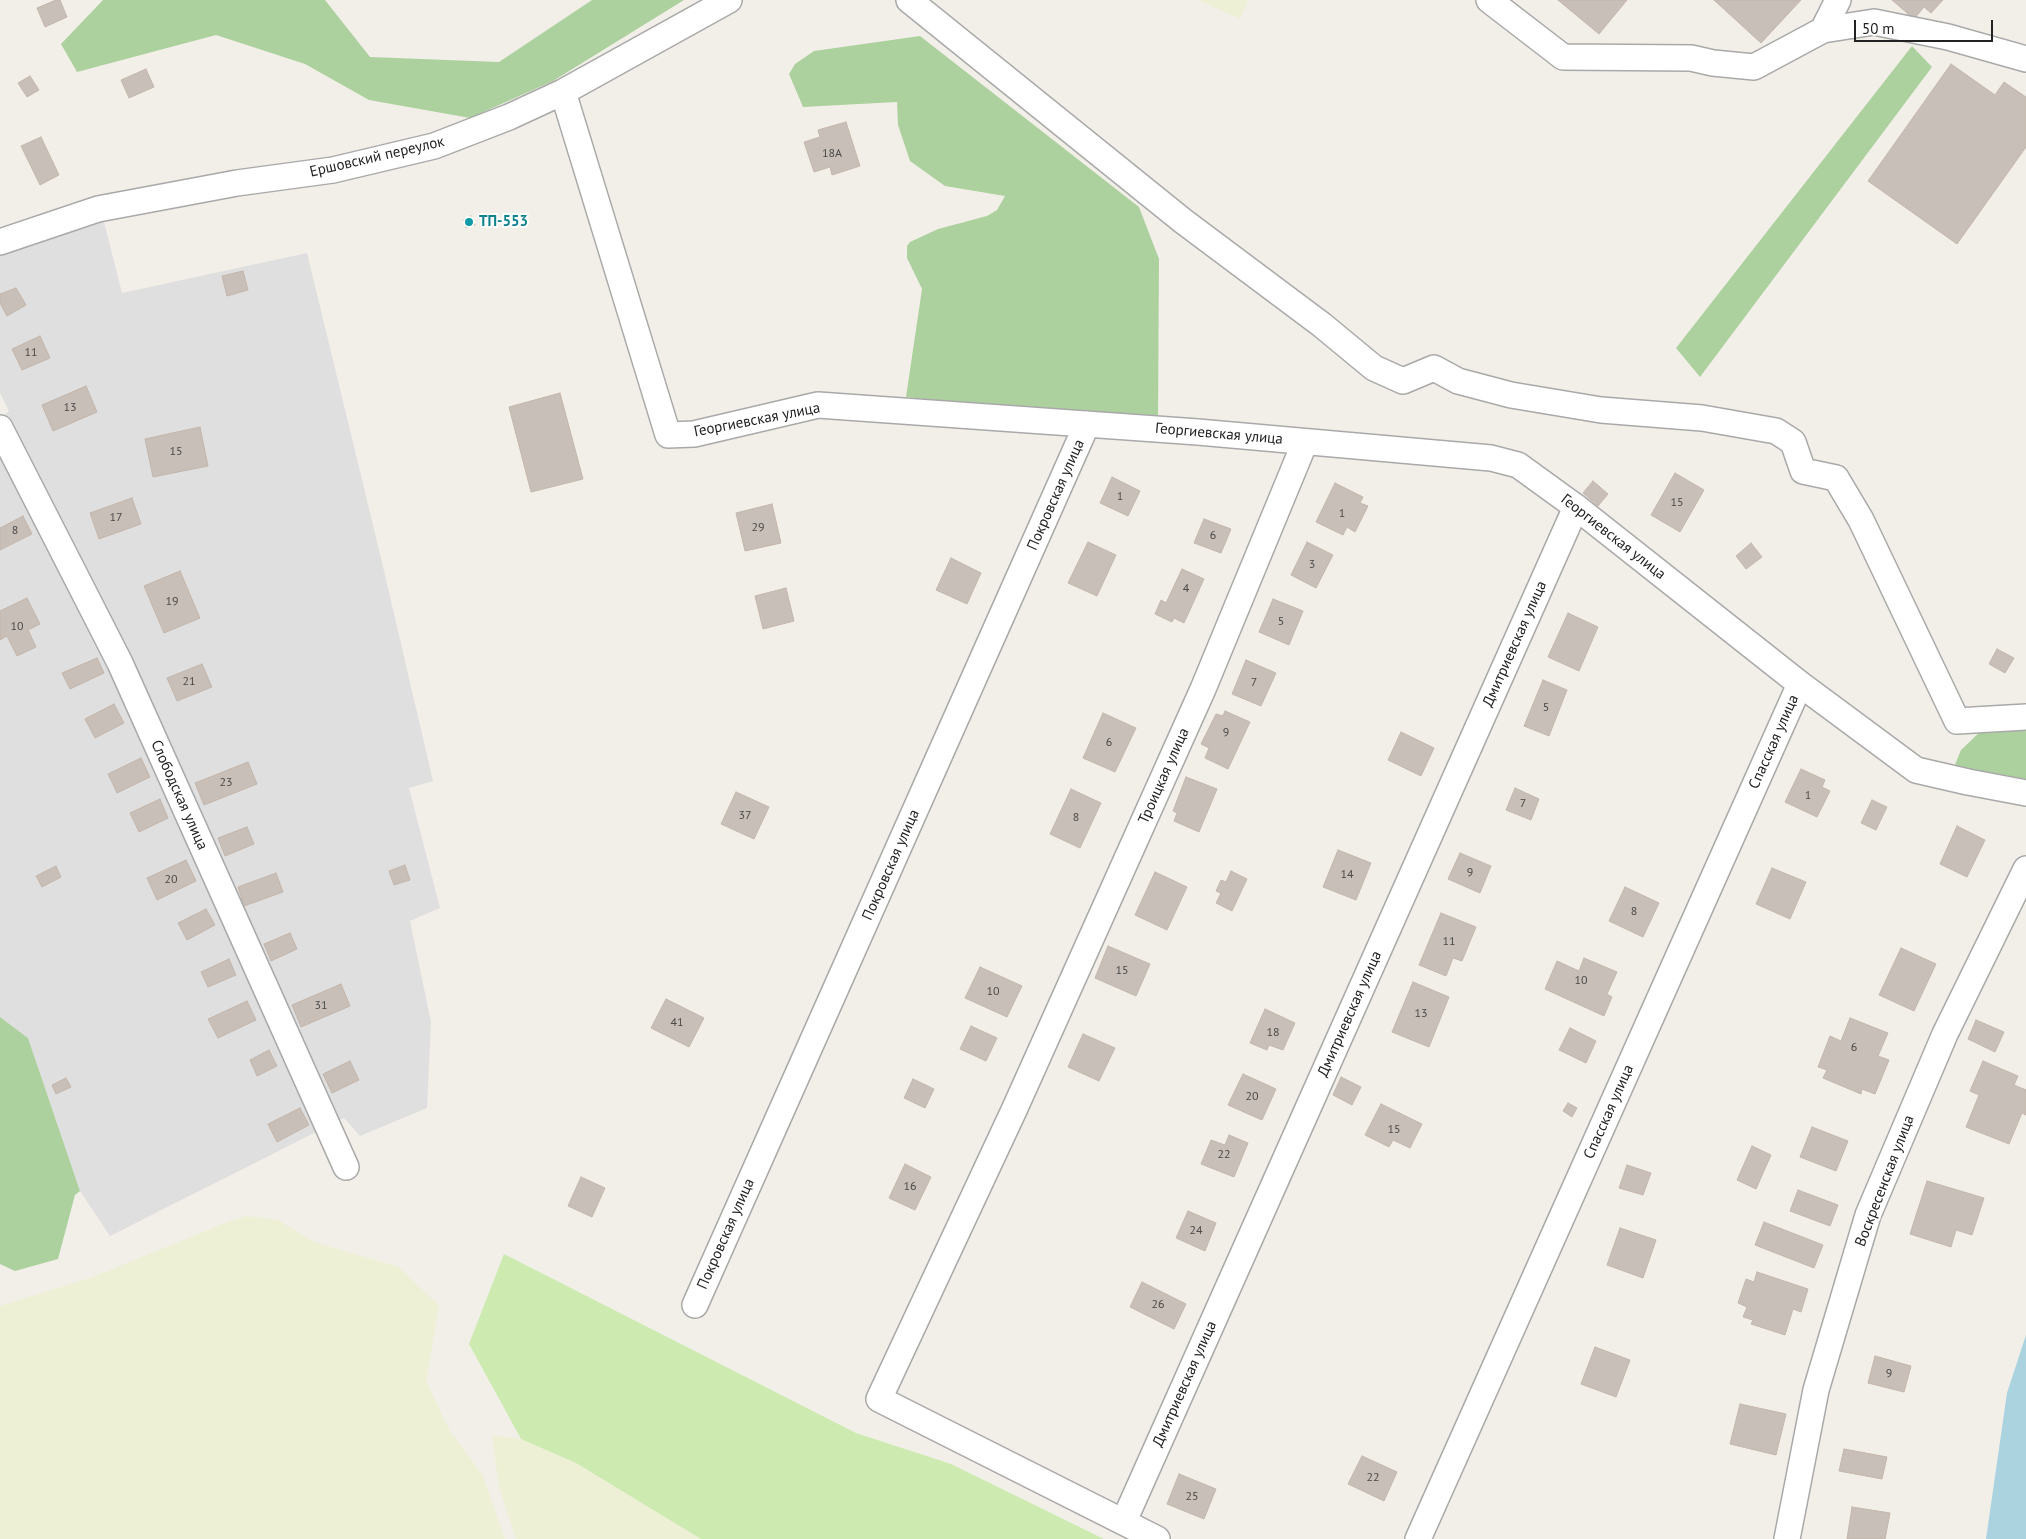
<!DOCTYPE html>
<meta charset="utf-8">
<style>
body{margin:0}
#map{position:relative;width:2026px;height:1539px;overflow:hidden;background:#f2efe9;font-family:"PT Sans",sans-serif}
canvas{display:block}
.scale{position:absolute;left:1854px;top:20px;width:139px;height:22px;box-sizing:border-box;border:2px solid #222;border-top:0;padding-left:6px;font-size:15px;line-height:18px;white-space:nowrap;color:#222;-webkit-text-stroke:4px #fff;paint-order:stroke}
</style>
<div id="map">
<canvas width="2026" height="1539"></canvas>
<div class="scale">50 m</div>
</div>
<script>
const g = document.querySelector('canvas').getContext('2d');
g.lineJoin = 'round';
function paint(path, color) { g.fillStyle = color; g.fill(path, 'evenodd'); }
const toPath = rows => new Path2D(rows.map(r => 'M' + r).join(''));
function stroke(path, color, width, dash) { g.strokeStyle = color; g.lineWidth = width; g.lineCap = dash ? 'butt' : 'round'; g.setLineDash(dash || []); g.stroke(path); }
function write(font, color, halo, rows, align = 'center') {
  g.font = font + ' "PT Sans",sans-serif'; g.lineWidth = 4; g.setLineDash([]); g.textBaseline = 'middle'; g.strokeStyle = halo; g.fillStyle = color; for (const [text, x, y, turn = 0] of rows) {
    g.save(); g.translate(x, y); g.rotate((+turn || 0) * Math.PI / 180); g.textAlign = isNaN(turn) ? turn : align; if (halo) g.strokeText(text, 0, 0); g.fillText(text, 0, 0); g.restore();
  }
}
paint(toPath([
 [102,214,122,293,307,253,381,558,433,781,409,788,440,908,410,921,431,1022,427,1108,360,1136,344,1118,110,1236,80,1191,28,1038,0,1017,0,419,9,411,0,393,0,250]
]), '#e0dfdf');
paint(toPath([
 [1199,0,1248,0,1240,19],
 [247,1216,278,1220,314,1242,399,1267,439,1306,426,1381,450,1431,483,1476,505,1539,0,1539,0,1306,93,1277,230,1221],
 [492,1435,521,1439,576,1463,701,1539,516,1539,499,1487]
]), '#eef0d5');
paint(toPath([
 [504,1254,856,1433,951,1464,1104,1539,701,1539,576,1463,521,1439,469,1344]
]), '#cdebb0');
paint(toPath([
 [103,0,325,0,370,57,499,62,592,0,684,0,553,81,470,118,369,100,305,64,216,35,77,72,61,44],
 [920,36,1139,207,1159,259,1158,424,906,397,922,289,907,258,907,246,910,242,938,229,987,216,997,210,1005,196,945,186,910,161,898,125,897,102,803,107,789,74,795,64,814,51],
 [1912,46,1932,67,1700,377,1676,348],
 [1984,728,2026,728,2026,788,1950,777,1961,750],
 [0,1017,28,1038,80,1191,75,1195,58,1259,15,1271,0,1264]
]), '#add19e');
paint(toPath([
 [2026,1335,2026,1539,1986,1539,2007,1393]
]), '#aad3df');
const building = toPath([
 [56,0,60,0,67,17,45,27,37,8,56,0],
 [1558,0,1627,0,1599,34,1558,0],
 [1714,0,1801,0,1761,43,1714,0],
 [1892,0,1943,0,1931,13,1924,7,1914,19,1892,0],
 [1951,64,1995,95,2004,82,2026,97,2026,147,1957,244,1868,181,1951,64],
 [146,69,154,87,129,98,121,80,146,69],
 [30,76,39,90,27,97,18,83,30,76],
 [846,122,860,166,832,175,830,167,814,172,804,142,820,137,818,130,846,122],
 [41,137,59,175,40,185,21,146,41,137],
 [471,216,475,225,466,228,463,220,471,216],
 [243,271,248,290,227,296,222,276,243,271],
 [16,288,26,305,7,316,0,303,0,294,16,288],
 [40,336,50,358,22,370,12,349,40,336],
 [86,386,97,412,53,431,42,405,86,386],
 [560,393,583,479,531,492,509,407,560,393],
 [200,427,208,466,153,477,145,439,200,427],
 [1675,473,1704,490,1680,532,1651,515,1675,473],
 [1112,477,1140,491,1128,516,1100,503,1112,477],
 [1593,481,1608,494,1598,506,1583,493,1593,481],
 [1335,483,1363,497,1360,503,1368,506,1355,532,1347,527,1343,535,1316,522,1335,483],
 [132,498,141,524,99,539,90,513,132,498],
 [772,504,781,543,745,551,736,513,772,504],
 [23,516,32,534,0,550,0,528,23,516],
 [1204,519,1231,529,1221,553,1194,543,1204,519],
 [1088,542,1116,555,1097,596,1068,583,1088,542],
 [1307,542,1333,555,1316,588,1291,575,1307,542],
 [1751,543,1762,557,1746,569,1736,556,1751,543],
 [951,558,981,573,967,604,936,590,951,558],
 [1182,569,1204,579,1184,623,1174,618,1172,622,1155,614,1161,600,1166,603,1182,569],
 [180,571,200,618,164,633,144,586,180,571],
 [786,588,794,621,763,629,755,596,786,588],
 [27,598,40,624,28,630,36,647,17,656,7,636,0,640,0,611,27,598],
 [1273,599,1303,611,1289,645,1259,632,1273,599],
 [1568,613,1598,627,1579,671,1548,657,1568,613],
 [1997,649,2014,658,2005,673,1989,664,1997,649],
 [97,658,104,673,70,689,62,673,97,658],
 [1246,660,1276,673,1261,706,1232,694,1246,660],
 [202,664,212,687,177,701,167,678,202,664],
 [1543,680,1567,690,1549,736,1524,726,1543,680],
 [114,704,124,723,95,738,85,719,114,704],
 [1225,711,1250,722,1228,769,1205,758,1209,748,1201,744,1216,714,1223,716,1225,711],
 [1103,713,1136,728,1115,772,1083,758,1103,713],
 [1401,732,1434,748,1421,776,1388,760,1401,732],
 [141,758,150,777,117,793,108,774,141,758],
 [248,762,257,784,204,805,195,783,248,762],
 [1801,769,1825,780,1822,787,1830,791,1817,817,1785,802,1801,769],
 [1186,777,1217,789,1199,832,1174,821,1177,813,1173,811,1186,777],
 [1515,788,1539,799,1531,820,1506,810,1515,788],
 [1071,789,1101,803,1080,848,1050,834,1071,789],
 [736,792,769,807,754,839,721,824,736,792],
 [160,799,168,818,139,832,130,813,160,799],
 [1872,800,1887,807,1876,830,1861,823,1872,800],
 [1957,826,1985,840,1967,877,1940,864,1957,826],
 [247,827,254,844,225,856,218,838,247,827],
 [1338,850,1371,863,1356,900,1323,887,1338,850],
 [1460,853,1491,866,1480,893,1448,879,1460,853],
 [186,860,196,881,157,900,147,878,186,860],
 [405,865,410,880,394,885,389,871,405,865],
 [56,866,61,877,42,887,36,876,56,866],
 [1772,868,1806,882,1790,919,1756,904,1772,868],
 [1231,871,1247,879,1232,911,1216,903,1221,893,1216,891,1221,880,1226,882,1231,871],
 [1155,872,1187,887,1167,930,1135,915,1155,872],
 [276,873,283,892,244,906,238,887,276,873],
 [1625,887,1659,903,1643,937,1609,921,1625,887],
 [206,909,215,925,187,940,178,923,206,909],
 [1441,913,1476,927,1462,961,1453,958,1446,976,1419,965,1441,913],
 [290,933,297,949,271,961,264,944,290,933],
 [1108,946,1150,964,1136,996,1095,978,1108,946],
 [1901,948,1936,964,1914,1011,1879,995,1901,948],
 [1584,958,1617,972,1607,994,1612,997,1604,1016,1545,989,1557,961,1579,971,1584,958],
 [229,959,236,975,208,987,201,972,229,959],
 [980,967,1022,986,1007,1017,965,998,980,967],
 [1413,982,1449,997,1429,1047,1392,1032,1413,982],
 [341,984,350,1006,301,1027,292,1005,341,984],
 [666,999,704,1018,689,1047,651,1028,666,999],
 [247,1001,256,1020,218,1038,208,1019,247,1001],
 [1265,1009,1295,1023,1283,1050,1269,1045,1267,1050,1250,1043,1265,1009],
 [1850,1018,1888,1033,1878,1056,1889,1060,1875,1094,1862,1089,1861,1094,1823,1078,1827,1070,1818,1067,1830,1036,1841,1041,1850,1018],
 [1976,1020,2004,1032,1995,1052,1968,1039,1976,1020],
 [971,1026,997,1038,986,1061,960,1049,971,1026],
 [1570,1028,1596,1041,1586,1063,1559,1050,1570,1028],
 [1083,1034,1115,1048,1099,1081,1068,1067,1083,1034],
 [269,1050,277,1066,257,1076,250,1060,269,1050],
 [350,1061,359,1080,332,1093,323,1074,350,1061],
 [1983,1061,2018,1076,2014,1085,2026,1090,2026,1115,2022,1113,2009,1144,1966,1127,1979,1095,1970,1091,1983,1061],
 [1243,1074,1276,1089,1262,1120,1228,1105,1243,1074],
 [1341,1077,1361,1087,1352,1105,1333,1095,1341,1077],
 [66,1078,71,1087,56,1094,52,1085,66,1078],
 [913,1079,934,1089,925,1108,904,1098,913,1079],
 [1568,1103,1577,1108,1572,1117,1563,1111,1568,1103],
 [1381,1104,1422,1124,1410,1148,1393,1140,1389,1147,1365,1135,1381,1104],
 [300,1108,309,1125,277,1142,268,1124,300,1108],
 [1812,1127,1848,1141,1836,1171,1800,1157,1812,1127],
 [1229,1135,1248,1143,1234,1177,1201,1164,1211,1140,1225,1145,1229,1135],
 [1752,1146,1771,1155,1756,1189,1737,1180,1752,1146],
 [905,1164,931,1177,915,1210,889,1198,905,1164],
 [1627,1165,1651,1173,1643,1195,1619,1188,1627,1165],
 [581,1177,605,1188,592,1217,568,1206,581,1177],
 [1927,1181,1984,1198,1972,1235,1956,1230,1951,1247,1910,1234,1927,1181],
 [1798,1190,1838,1205,1830,1226,1790,1211,1798,1190],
 [1188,1211,1216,1223,1205,1251,1176,1238,1188,1211],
 [1764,1222,1823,1245,1814,1268,1755,1245,1764,1222],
 [1620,1228,1656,1240,1643,1278,1607,1265,1620,1228],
 [1757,1272,1808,1289,1801,1312,1793,1309,1785,1335,1751,1324,1753,1320,1743,1317,1747,1307,1738,1303,1746,1279,1754,1282,1757,1272],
 [1142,1282,1186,1304,1174,1329,1130,1307,1142,1282],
 [1595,1347,1630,1360,1616,1397,1581,1384,1595,1347],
 [1875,1356,1911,1366,1904,1392,1868,1383,1875,1356],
 [1740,1404,1786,1414,1776,1455,1730,1444,1740,1404],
 [1844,1449,1887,1457,1882,1479,1839,1471,1844,1449],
 [1362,1456,1397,1472,1384,1501,1348,1484,1362,1456],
 [1179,1474,1216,1489,1204,1519,1167,1504,1179,1474],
 [1852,1507,1890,1513,1885,1539,1847,1539,1852,1507]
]);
paint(building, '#c7bfb8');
stroke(building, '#c4b6ab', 1);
const minor = toPath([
 [909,0,1183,221,1322,325,1374,368,1403,381,1434,368,1458,381,1511,395,1601,410,1702,418,1776,431,1793,442,1803,471,1836,478,1861,520,1957,721,2026,717],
 [1489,0,1563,57,1691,58,1713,63,1754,67,1823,30,1874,22,1948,37,2026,59],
 [1823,30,1838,0],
 [563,92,668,435,694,434,818,405,1198,432,1491,458,1518,465,1576,507,1800,684,1916,770,1968,782,2026,793],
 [0,242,98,209,237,183,333,170,434,146,509,117,563,92,729,0],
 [0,428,120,663,346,1167],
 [695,1305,1087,424],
 [1124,1521,1576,507],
 [1157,1539,879,1399,1015,1108,1203,689,1305,442],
 [1418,1539,1800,684],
 [1787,1539,1816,1390,1868,1215,1945,1034,2026,869]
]);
stroke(minor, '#a9a9a9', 28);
stroke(minor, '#fff', 25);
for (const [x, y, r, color] of [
 [469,222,5,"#0f9aa8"]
]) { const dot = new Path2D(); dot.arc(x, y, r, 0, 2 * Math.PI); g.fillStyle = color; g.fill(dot); stroke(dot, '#fff', 2); }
write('12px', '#4b4948', null, [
 ["18А",832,154],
 ["11",31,353],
 ["13",70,408],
 ["15",176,452],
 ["1",1120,497],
 ["15",1677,503],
 ["1",1342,514],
 ["17",116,518],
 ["29",758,528],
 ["8",15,531],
 ["6",1213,536],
 ["3",1312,565],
 ["4",1186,589],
 ["19",172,602],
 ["5",1281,622],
 ["10",17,627],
 ["21",189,682],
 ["7",1254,683],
 ["5",1546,708],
 ["9",1226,733],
 ["6",1109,743],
 ["23",226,783],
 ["1",1808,796],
 ["7",1523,804],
 ["37",745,816],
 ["8",1076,818],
 ["9",1470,873],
 ["14",1347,875],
 ["20",171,880],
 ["8",1634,912],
 ["11",1449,942],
 ["15",1122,971],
 ["10",1581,981],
 ["10",993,992],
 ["31",321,1006],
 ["13",1421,1014],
 ["41",677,1023],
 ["18",1273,1033],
 ["6",1854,1048],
 ["20",1252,1097],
 ["15",1394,1130],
 ["22",1224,1155],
 ["16",910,1187],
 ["24",1196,1231],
 ["26",1158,1305],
 ["9",1889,1374],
 ["22",1373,1478],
 ["25",1192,1497]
]);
write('15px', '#222', '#fff', [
 ["Ершовский переулок",377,157,-13],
 ["Георгиевская улица",757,420,-11],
 ["Георгиевская улица",1219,434,5],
 ["Покровская улица",1056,495,-66],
 ["Георгиевская улица",1613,537,38],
 ["Дмитриевская улица",1515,644,-66],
 ["Спасская улица",1774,742,-66],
 ["Троицкая улица",1164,776,-66],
 ["Слободская улица",179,795,66],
 ["Покровская улица",891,865,-66],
 ["Дмитриевская улица",1350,1014,-66],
 ["Спасская улица",1609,1112,-66],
 ["Воскресенская улица",1885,1181,-69],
 ["Покровская улица",726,1234,-66],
 ["Дмитриевская улица",1185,1384,-66]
]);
write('bold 15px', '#0d838f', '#fff', [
 ["ТП-553",479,222]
], 'left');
</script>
